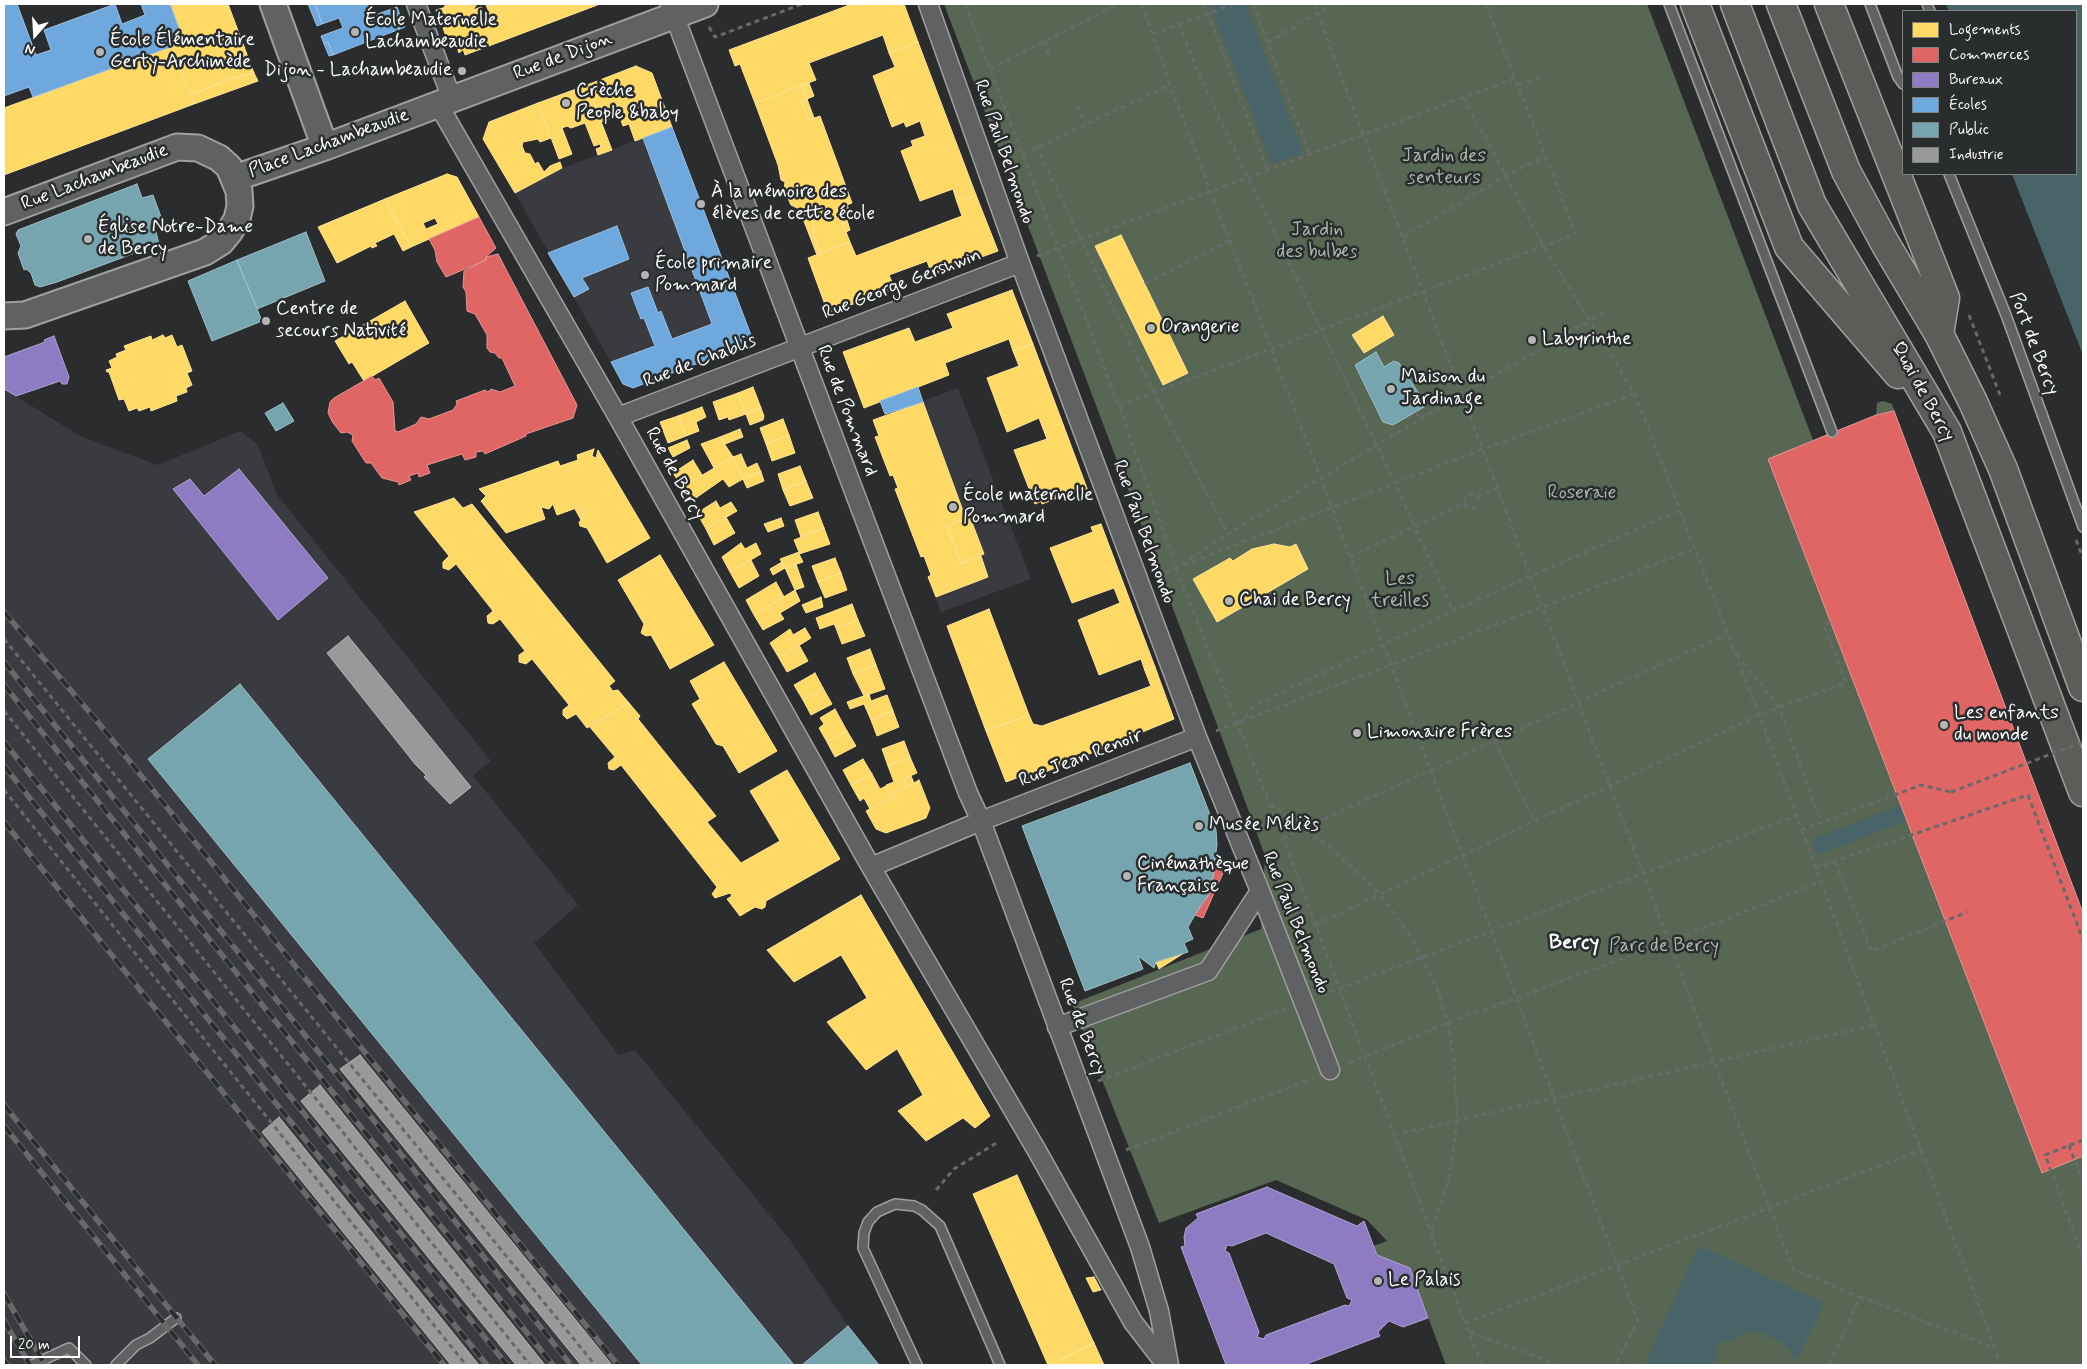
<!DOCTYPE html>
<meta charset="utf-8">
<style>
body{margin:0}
#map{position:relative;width:2087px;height:1369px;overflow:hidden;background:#2b2c2d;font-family:Mynerve,sans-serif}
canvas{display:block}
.frame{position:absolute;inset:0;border:5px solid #fff;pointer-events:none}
.legend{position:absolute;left:1902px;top:10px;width:175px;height:165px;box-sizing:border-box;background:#2a2d2e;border:1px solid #7f8182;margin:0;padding:6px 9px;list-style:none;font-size:15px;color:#fff}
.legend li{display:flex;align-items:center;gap:10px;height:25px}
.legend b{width:25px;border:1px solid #7f8182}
.north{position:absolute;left:10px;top:10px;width:50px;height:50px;-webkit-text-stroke:4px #2a2d2e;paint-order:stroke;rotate:199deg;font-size:14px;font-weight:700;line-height:20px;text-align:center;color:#fff}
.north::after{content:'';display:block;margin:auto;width:18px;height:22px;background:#fff;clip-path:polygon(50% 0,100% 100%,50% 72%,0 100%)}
.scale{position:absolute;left:10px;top:1336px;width:70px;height:22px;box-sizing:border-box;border:2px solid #fff;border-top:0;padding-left:6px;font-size:15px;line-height:18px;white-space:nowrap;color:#fff;-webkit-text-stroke:4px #2a2d2e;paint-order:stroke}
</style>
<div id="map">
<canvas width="2087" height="1369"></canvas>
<div class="frame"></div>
<ul class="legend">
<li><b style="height:14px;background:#ffd966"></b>Logements</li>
<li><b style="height:14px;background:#e06666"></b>Commerces</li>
<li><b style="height:14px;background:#8e7cc3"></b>Bureaux</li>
<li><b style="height:14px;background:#6fa8dc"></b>Écoles</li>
<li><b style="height:14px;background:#76a5af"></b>Public</li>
<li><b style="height:14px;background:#999"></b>Industrie</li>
</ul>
<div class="north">N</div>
<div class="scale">20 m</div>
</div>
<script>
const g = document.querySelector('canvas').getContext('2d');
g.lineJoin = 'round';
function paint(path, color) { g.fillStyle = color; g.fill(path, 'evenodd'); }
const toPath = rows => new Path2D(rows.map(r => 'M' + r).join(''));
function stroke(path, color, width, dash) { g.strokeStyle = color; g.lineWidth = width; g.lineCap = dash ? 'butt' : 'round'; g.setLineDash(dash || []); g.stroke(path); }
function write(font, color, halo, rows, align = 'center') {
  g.font = font + ' Mynerve,sans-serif'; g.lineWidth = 5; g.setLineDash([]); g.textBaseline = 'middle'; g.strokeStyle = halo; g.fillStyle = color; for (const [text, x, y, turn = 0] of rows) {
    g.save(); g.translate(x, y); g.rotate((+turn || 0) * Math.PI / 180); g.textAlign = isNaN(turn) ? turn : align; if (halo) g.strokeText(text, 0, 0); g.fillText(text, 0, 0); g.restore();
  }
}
paint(toPath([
 [672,127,751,335,746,345,633,388,623,384,515,193,552,172],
 [958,388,1031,579,941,612,928,577,931,575,924,557,921,557,895,489,898,488,893,475,890,476,875,437,879,436,873,420],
 [4,389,82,437,158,465,241,431,258,445,277,495,491,761,473,776,578,905,534,943,618,1055,635,1050,790,1240,848,1326,879,1365,4,1365]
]), '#3a3b40');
paint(toPath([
 [944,4,1647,4,1813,440,1876,415,1877,403,1883,401,1892,404,2083,913,2083,1365,1446,1365,1410,1269,1377,1255,1373,1246,1387,1241,1367,1220,1276,1180,1159,1223,1072,1004,1261,929,1265,856,1219,730]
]), '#576753');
paint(toPath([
 [1210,4,1246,4,1303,153,1271,164],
 [1946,4,2083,4,2083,355,2012,174,2076,174,2076,11,1949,11],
 [1910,801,1916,817,1817,855,1811,840],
 [1699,1246,1824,1303,1799,1356,1792,1361,1790,1350,1776,1339,1758,1332,1745,1331,1732,1342,1723,1341,1717,1346,1717,1358,1713,1365,1644,1365]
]), '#496469');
const homes = toPath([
 [170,4,228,4,254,73,233,78,190,95,172,47,184,42,170,4],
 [446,4,477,4,473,10,481,7,486,14,489,12,486,5,489,4,600,4,465,55,463,49,467,46,464,42,450,47,443,28,449,26,443,9,446,4],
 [852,4,904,4,918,42,889,53,883,35,809,63,816,80,755,103,740,64,735,66,729,50,852,4],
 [443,8,445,14,438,17,436,10,443,8],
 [464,42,467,46,459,53,456,45,464,42],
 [918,42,976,195,957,202,953,189,920,201,901,151,913,146,911,141,925,136,920,121,906,127,904,122,892,127,873,76,895,67,889,53,918,42],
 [172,47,194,104,4,175,4,108,172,47],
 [636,66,652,73,672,127,635,141,629,124,623,126,619,115,601,122,587,85,636,66],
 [254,73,258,81,194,104,190,95,233,78,254,73],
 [809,83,814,96,807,99,802,85,809,83],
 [587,85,612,150,598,155,596,149,601,147,600,144,594,146,585,123,571,128,567,126,562,128,572,154,559,159,538,103,587,85],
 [802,85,807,99,801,101,809,120,820,116,852,203,837,209,850,242,820,253,812,230,815,229,809,214,791,205,784,190,785,182,781,180,778,165,755,103,802,85],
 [807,99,814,118,809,120,801,101,807,99],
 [538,103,551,138,540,142,538,139,523,142,522,146,525,153,530,154,535,164,538,162,544,172,550,166,560,162,562,168,515,193,483,139,489,122,538,103],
 [447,174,457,177,479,217,411,247,385,199,447,174],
 [435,218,438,224,426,229,423,223,435,218],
 [976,195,998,251,932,275,927,261,889,275,895,289,828,313,808,258,850,242,856,256,962,216,957,202,976,195],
 [385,199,411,247,403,251,394,234,375,243,377,246,372,248,371,246,337,263,318,227,385,199],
 [847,205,851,215,846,217,850,230,846,232,837,209,847,205],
 [800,211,809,214,815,229,812,230,820,253,817,255,800,211],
 [1121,235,1188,373,1163,385,1095,246,1121,235],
 [1012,290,1033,344,1013,351,1009,339,945,363,949,375,864,408,843,352,909,328,915,342,953,328,947,314,1012,290],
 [405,301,429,343,364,381,352,362,349,364,335,341,405,301],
 [1383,316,1394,335,1364,353,1352,335,1383,316],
 [163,335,165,338,172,335,177,347,182,345,192,371,187,373,192,385,186,388,187,392,176,396,177,401,151,411,150,407,139,411,137,408,129,411,124,399,119,400,109,372,107,372,106,370,112,368,109,361,117,357,116,354,126,350,124,346,151,336,152,340,163,335],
 [1033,344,1088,491,1069,497,1067,490,1035,504,1014,450,1047,439,1039,418,1007,432,987,378,1019,366,1013,351,1033,344],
 [753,387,761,408,746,414,738,393,753,387],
 [738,393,746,414,729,420,728,417,719,420,713,402,738,393],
 [923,402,966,519,947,526,961,564,981,556,988,577,936,597,928,577,931,575,924,556,921,557,895,489,898,488,893,475,890,476,875,437,879,436,873,420,923,402],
 [702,407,706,417,696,422,699,431,686,436,678,416,702,407],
 [761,408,764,416,763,420,750,425,746,414,761,408],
 [678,416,686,436,668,443,660,422,678,416],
 [783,419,789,435,766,444,760,428,783,419],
 [740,429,743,437,725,444,720,437,740,429],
 [789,435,795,453,772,461,766,444,789,435],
 [720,437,733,457,714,468,701,444,720,437],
 [687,440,690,448,673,457,668,448,687,440],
 [594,449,592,456,596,458,598,450,650,538,607,563,587,528,580,526,579,522,585,517,579,507,557,515,553,504,549,509,541,507,545,519,506,533,481,501,486,496,479,489,558,461,560,466,578,460,577,455,594,449],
 [741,454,747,468,757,463,761,472,743,479,733,457,741,454],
 [733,457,743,479,729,487,723,479,690,502,682,487,733,457],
 [693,460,702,475,682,487,673,473,693,460],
 [800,466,806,481,783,490,778,474,800,466],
 [761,472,764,481,747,488,743,479,761,472],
 [806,481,813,498,790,506,783,490,806,481],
 [1067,490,1068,494,1042,504,1041,501,1067,490],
 [454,498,463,508,472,504,615,681,609,686,613,691,618,690,629,703,587,728,576,714,567,719,563,715,563,710,569,705,532,659,526,664,519,662,519,655,525,651,500,619,493,624,488,623,487,616,493,611,456,564,449,570,443,568,443,562,449,556,414,512,454,498],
 [716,501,720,508,731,502,737,511,706,529,697,513,716,501],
 [579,507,585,517,581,520,575,509,579,507],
 [818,512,824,528,801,537,795,520,818,512],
 [726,517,735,533,714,545,706,529,726,517],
 [970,517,984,554,961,564,947,526,970,517],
 [781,518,784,526,768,532,764,524,781,518],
 [1101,524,1155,667,1145,671,1141,659,1099,675,1078,620,1120,603,1114,588,1072,603,1050,548,1093,532,1091,527,1101,524],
 [824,528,830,544,799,554,803,562,785,568,780,559,799,552,794,540,824,528],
 [741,543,745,549,756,543,761,554,730,572,722,557,741,543],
 [1274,544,1290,547,1296,544,1308,569,1217,622,1193,579,1230,558,1233,561,1252,549,1274,544],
 [660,555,714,645,670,669,651,635,646,636,641,633,644,624,618,580,660,555],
 [835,558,841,573,818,582,812,566,835,558],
 [751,560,759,576,739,588,730,572,751,560],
 [782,562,785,568,773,575,770,569,782,562],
 [796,564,804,587,795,590,785,568,796,564],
 [841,573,847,590,825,598,818,582,841,573],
 [776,582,784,597,754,615,746,600,776,582],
 [795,590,800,601,780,613,784,619,763,630,754,615,795,590],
 [821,597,823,607,806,613,802,605,821,597],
 [852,604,858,620,836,628,834,624,820,629,816,618,852,604],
 [989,609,1029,715,986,731,947,626,989,609],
 [858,620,865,636,842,644,836,628,858,620],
 [805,628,811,638,779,658,770,643,790,629,793,635,805,628],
 [799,645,808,661,787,672,779,658,799,645],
 [870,649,876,665,853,674,847,658,870,649],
 [724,662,777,751,739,773,723,746,716,744,692,704,700,699,690,681,724,662],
 [876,665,885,689,864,696,853,674,876,665],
 [1155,667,1174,719,1021,782,1019,777,1006,782,986,731,1029,715,1033,724,1042,726,1151,686,1145,671,1155,667],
 [815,673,823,688,803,700,794,685,815,673],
 [823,688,832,704,811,715,803,700,823,688],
 [869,694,871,701,887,695,893,711,871,720,864,704,850,709,847,702,869,694],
 [629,703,640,716,638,719,716,816,707,822,741,863,780,841,750,791,787,770,840,859,766,901,765,907,762,909,755,907,740,916,727,899,732,896,730,893,715,898,712,894,717,887,621,765,614,770,609,769,608,763,615,757,589,726,629,703],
 [835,709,847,731,827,742,819,728,824,724,820,718,835,709],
 [893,711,899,727,877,736,871,720,893,711],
 [847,731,856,746,835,757,827,742,847,731],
 [904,741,910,757,888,766,882,749,904,741],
 [910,757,917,773,903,779,907,787,891,797,886,785,894,782,888,766,910,757],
 [863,759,872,774,851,785,843,770,863,759],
 [872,774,880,789,886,786,891,797,870,809,864,798,860,801,851,785,872,774],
 [911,776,914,783,907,787,903,779,911,776],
 [919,780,930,808,926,818,886,833,876,829,866,811,919,780],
 [861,895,990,1116,975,1128,963,1118,926,1141,898,1111,923,1095,897,1049,866,1070,827,1022,867,998,841,955,794,982,767,950,861,895],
 [1180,953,1184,953,1159,969,1156,962,1180,953],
 [1017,1175,1094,1343,1050,1365,1048,1365,973,1194,1017,1175],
 [1094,1277,1101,1290,1093,1292,1086,1278,1094,1277],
 [1094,1343,1104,1365,1050,1365,1094,1343]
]);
paint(homes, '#ffd966');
stroke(homes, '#ffe494', 1);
const shops = toPath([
 [479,217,496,248,486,257,486,260,446,277,437,262,435,250,429,239,479,217],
 [498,254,577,405,573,418,526,434,526,436,485,454,483,451,476,452,476,457,465,460,462,454,427,465,430,473,419,477,418,473,409,476,411,480,399,485,398,482,382,478,371,463,366,463,352,441,353,435,347,432,341,433,333,423,328,413,330,402,334,398,372,376,375,380,379,378,393,402,395,431,398,432,416,424,421,417,429,419,453,410,457,404,456,401,485,390,488,392,491,389,500,392,515,386,502,358,499,358,495,353,490,352,487,348,487,335,475,314,467,311,466,292,463,287,464,271,486,260,486,257,498,254],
 [1894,411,2083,913,2083,1156,2042,1173,1768,459,1876,415,1894,411],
 [1216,858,1228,862,1203,918,1195,915,1208,896,1212,886,1216,858]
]);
paint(shops, '#e06666');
stroke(shops, '#e99494', 1);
const offices = toPath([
 [54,336,69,377,67,384,62,384,60,381,16,396,4,389,4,357,45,342,44,340,54,336],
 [239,469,328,578,278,620,173,489,190,479,204,496,239,469],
 [1267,1187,1357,1226,1364,1221,1377,1255,1410,1268,1428,1318,1403,1327,1389,1321,1378,1332,1380,1336,1304,1365,1226,1365,1181,1247,1185,1246,1184,1237,1186,1228,1198,1218,1196,1214,1267,1187],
 [1266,1233,1334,1264,1347,1298,1352,1300,1349,1306,1345,1305,1266,1335,1264,1339,1257,1337,1259,1332,1229,1253,1225,1251,1227,1245,1232,1246,1266,1233]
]);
paint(offices, '#8e7cc3');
stroke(offices, '#b0a3d5', 1);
const schools = toPath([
 [4,4,17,4,36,55,51,50,44,30,115,4,122,24,145,15,141,4,170,4,184,42,33,97,29,87,4,96,4,4],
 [308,4,315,4,322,24,317,26,308,4],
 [315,4,375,4,371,5,375,15,397,7,400,15,396,16,400,29,333,55,328,42,324,44,321,36,343,28,339,18,322,24,315,4],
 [400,15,405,27,400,29,396,16,400,15],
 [328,42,333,55,329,56,324,44,328,42],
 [672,127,751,335,746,345,633,388,623,384,611,362,655,346,644,318,641,319,631,293,648,287,658,313,661,311,672,339,712,324,643,138,672,127],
 [617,226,629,259,582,278,589,289,574,297,548,253,617,226],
 [918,387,923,402,885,414,880,401,918,387]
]);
paint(schools, '#6fa8dc');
stroke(schools, '#9ac2e6', 1);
const public = toPath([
 [137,184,142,198,153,195,164,225,155,228,159,244,57,282,40,287,35,285,31,273,26,269,24,270,18,253,21,246,16,234,18,230,137,184],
 [306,232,325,281,257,309,237,260,306,232],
 [237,260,262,321,212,341,188,281,237,260],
 [1376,352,1384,367,1394,361,1399,363,1425,403,1424,407,1393,425,1383,422,1355,365,1376,352],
 [283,403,294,421,276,431,265,413,283,403],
 [240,684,716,1269,794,1365,642,1365,148,759,240,684],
 [1190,763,1216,830,1217,844,1212,886,1208,896,1202,903,1188,927,1193,939,1184,943,1188,952,1156,962,1154,968,1138,956,1143,969,1085,991,1022,826,1190,763],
 [848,1326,879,1365,802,1365,840,1333,848,1326]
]);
paint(public, '#76a5af');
stroke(public, '#9fc0c7', 1);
const industry = toPath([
 [348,636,471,787,450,804,424,777,426,775,415,764,327,653,348,636],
 [360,1055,583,1329,612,1365,581,1365,340,1069,360,1055],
 [320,1085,545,1365,516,1365,301,1101,320,1085],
 [279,1117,479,1365,451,1365,262,1132,279,1117]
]);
paint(industry, '#999');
stroke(industry, '#b8b8b8', 1);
const lane = toPath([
 [1669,4,1832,432],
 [1870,4,1898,77,1903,84],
 [1927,4,1930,11],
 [1949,174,2006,315,2083,527],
 [32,1365,69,1348,86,1365],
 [116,1365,136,1345,150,1338,176,1318],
 [917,1365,863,1248,864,1233,868,1222,877,1212,895,1204,914,1206,922,1210,940,1226,1000,1365]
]);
const street = toPath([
 [416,4,452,99],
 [670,4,968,793,981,821,1140,1247,1159,1311,1169,1365],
 [928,4,1020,263,1197,737,1260,891,1330,1070],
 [438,104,618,417,871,867,1036,1149,1133,1322,1166,1365],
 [618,417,1020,263],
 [871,867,981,821,1197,737],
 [1057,1027,1208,971,1260,891]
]);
const secondary = toPath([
 [273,4,325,147],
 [235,178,325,147,705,4],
 [4,212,177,147,198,148,219,158,229,167,239,191,240,206,237,219,230,231,221,242,205,252,25,315,4,316]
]);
const primary = toPath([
 [1695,4,1789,247,1898,374],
 [1735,4,1812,205,1947,432,2083,792],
 [1781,4,1846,171,1886,245,1939,334,1973,402,2003,469,2083,687],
 [1829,4,1945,298,1939,334]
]);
stroke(lane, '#a0a0a0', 12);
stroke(street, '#a0a0a0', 21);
stroke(secondary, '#a0a0a0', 29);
stroke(primary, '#a0a0a0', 31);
stroke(toPath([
 [965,4,1119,406,1176,568,1283,838,1465,1323],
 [1142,4,1170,85,1321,479,1638,1321,1615,1365],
 [1204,4,1268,171],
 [1253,4,1310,155],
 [1314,4,1793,1269,1860,1297,1829,1365],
 [1179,24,1203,84,1395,483,1453,611],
 [709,27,715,37,802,4],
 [1153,34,1234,4],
 [1044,41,1050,58],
 [1268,43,1332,4],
 [990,69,1118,4],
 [1518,85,1541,77],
 [1463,97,1544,247,1635,394,1759,715,2001,1365],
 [1077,105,1086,124],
 [1036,146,1154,393,1228,534],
 [1023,154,1170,85],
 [1403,237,1505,176,1546,156],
 [1037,256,1515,78],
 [1145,284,1230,240],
 [1969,315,2000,395],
 [1119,406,1576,234,1486,4],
 [1416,412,1420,420],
 '1464 501a7 7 0 1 1 14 0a7 7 0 1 1-14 0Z',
 [1477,497,1498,488],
 [2076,540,2083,558],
 [1350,557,1465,503],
 [1184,565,1483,449,1635,394],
 [1158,577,1176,568,1228,534,1462,394,1605,312],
 [4,639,595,1365],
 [1737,655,1779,707,1821,822],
 [4,711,530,1365],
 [1239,724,1255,705,1453,611,1680,510],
 [1216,731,1695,549],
 [1494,741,1534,820],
 [4,790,466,1365],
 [1270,804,1332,849,1380,894,1414,942,1437,989,1448,1023,1454,1060,1457,1120,1452,1161,1446,1190,1431,1231],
 [1801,830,1921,785,1951,792],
 [1283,838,1727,634],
 [1835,862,1872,951,1967,912],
 [1815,868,2028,795,2083,940],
 [1315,925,1759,715,1846,683,1824,625,1831,623],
 [1322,995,1796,816],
 [1349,1063,1448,1023,1668,942,1820,882],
 [1098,1081,1286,1009],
 [1394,1135,1875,1025],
 [2083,1140,2045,1155,2083,1257],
 [2069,1145,2083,1183],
 [1126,1150,1314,1078],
 [936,1190,954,1169,998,1142],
 [1860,1297,1996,1348],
 [1470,1332,1559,1365],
 [1482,1365,1465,1323,1922,1150]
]), '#686969', 3, [5, 4]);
stroke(lane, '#606162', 9);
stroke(street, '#606162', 18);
stroke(secondary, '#606162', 25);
stroke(primary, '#5c5c58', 28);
const rail = toPath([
 [4,612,97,721,618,1365],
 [4,662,571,1365],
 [4,685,553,1365],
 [4,742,507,1365],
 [4,766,487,1365],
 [4,822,444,1365],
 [4,1105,215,1365],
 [4,1126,198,1365],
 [4,1294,45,1365],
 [4,1321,30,1365],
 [4,1360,7,1365]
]);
stroke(rail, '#686969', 5.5);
stroke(rail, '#2a2d2e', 4, [11]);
stroke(toPath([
 [1951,792,2083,742]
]), '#686969', 3, [5, 4]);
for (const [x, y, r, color] of [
 [355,32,5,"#b5b5b6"],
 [100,52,5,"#b5b5b6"],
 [462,71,5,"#b5b5b6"],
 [566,103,5,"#b5b5b6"],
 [701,204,5,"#b5b5b6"],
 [88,239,5,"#b5b5b6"],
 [645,275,5,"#b5b5b6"],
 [266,321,5,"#b5b5b6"],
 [1151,328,5,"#b5b5b6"],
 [1532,340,5,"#b5b5b6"],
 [1391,389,5,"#b5b5b6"],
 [953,507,5,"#b5b5b6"],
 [1229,601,5,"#b5b5b6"],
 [1944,725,5,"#b5b5b6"],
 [1357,733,5,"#b5b5b6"],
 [1199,826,5,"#b5b5b6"],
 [1127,876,5,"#b5b5b6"],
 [1378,1281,5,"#b5b5b6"]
]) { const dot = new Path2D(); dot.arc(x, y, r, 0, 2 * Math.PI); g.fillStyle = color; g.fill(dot); stroke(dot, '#2a2d2e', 2); }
write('19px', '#fff', '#2a2d2e', [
 ["École Maternelle",365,21],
 ["Lachambeaudie",365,43],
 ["École Élémentaire",110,41],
 ["Gerty-Archimède",110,63],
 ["Dijon - Lachambeaudie",452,71,"right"],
 ["Crèche",576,92],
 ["People &baby",576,114],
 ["À la mémoire des",711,193],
 ["élèves de cette école",711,215],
 ["Église Notre-Dame",98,228],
 ["de Bercy",98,250],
 ["École primaire",655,264],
 ["Pommard",655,286],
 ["Centre de",276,310],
 ["secours Nativité",276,332],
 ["Orangerie",1161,328],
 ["Labyrinthe",1542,340],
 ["Maison du",1401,378],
 ["Jardinage",1401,400],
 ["École maternelle",963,496],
 ["Pommard",963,518],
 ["Chai de Bercy",1239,601],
 ["Les enfants",1954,714],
 ["du monde",1954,736],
 ["Limonaire Frères",1367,733],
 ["Musée Méliès",1209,826],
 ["Cinémathèque",1137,865],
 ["Française",1137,887],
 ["Le Palais",1388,1281]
], 'left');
write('19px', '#fff', '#2a2d2e', [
 ["Rue de Dijon",563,57,-21],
 ["Place Lachambeaudie",329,144,-20],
 ["Rue Paul Belmondo",1003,152,71],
 ["Rue Lachambeaudie",95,178,-21],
 ["Rue George Gershwin",902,285,-21],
 ["Port de Bercy",2033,344,69],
 ["Rue de Chablis",700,362,-21],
 ["Quai de Bercy",1922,392,61],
 ["Rue de Pommard",846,411,69],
 ["Rue de Bercy",674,474,61],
 ["Rue Paul Belmondo",1143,532,70],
 ["Rue Jean Renoir",1081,759,-21],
 ["Rue Paul Belmondo",1295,923,68],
 ["Rue de Bercy",1081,1027,69]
]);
write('19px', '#aeb8ac', '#2a2d2e', [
 ["Jardin des",1444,157],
 ["senteurs",1444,179],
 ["Jardin",1317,231],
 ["des bulbes",1317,253],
 ["Roseraie",1582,494],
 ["Les",1400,580],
 ["treilles",1400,602],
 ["Parc de Bercy",1664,947]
]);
write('bold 21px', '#fff', '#2a2d2e', [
 ["Bercy",1574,944]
]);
</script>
